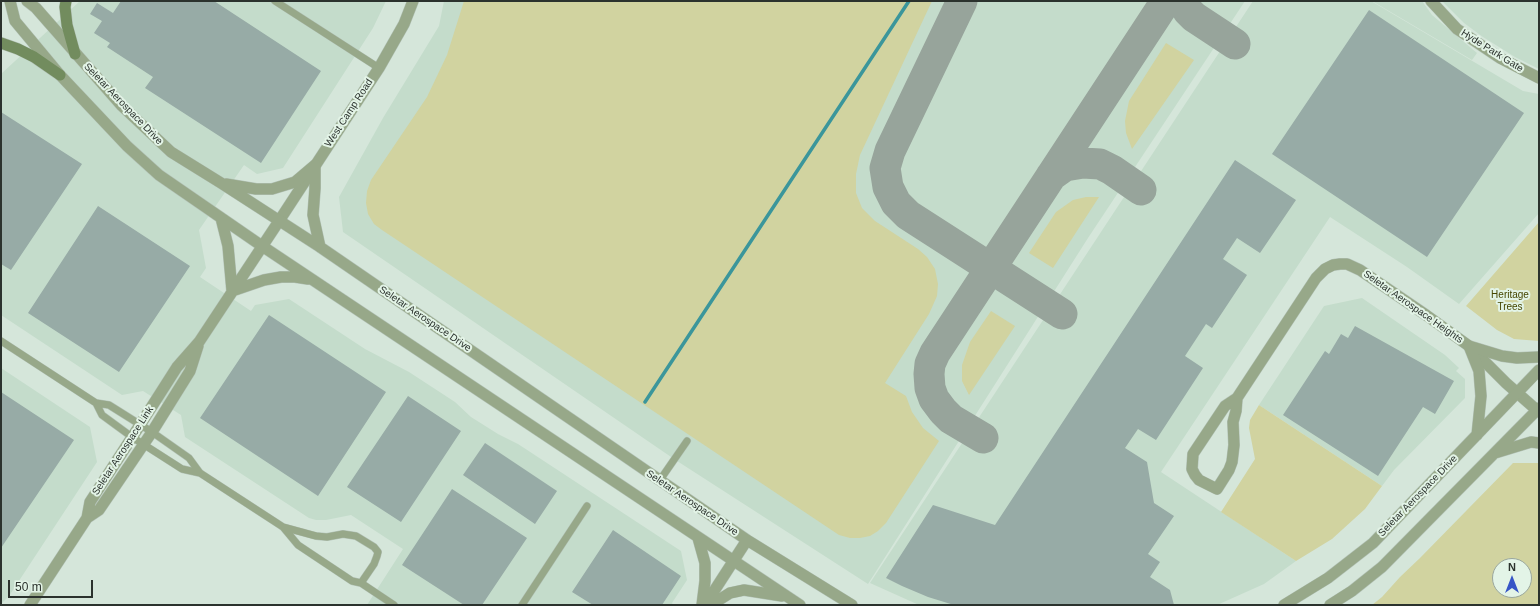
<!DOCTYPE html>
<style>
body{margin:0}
#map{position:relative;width:1540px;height:606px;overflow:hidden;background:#d5e6da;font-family:Helvetica,sans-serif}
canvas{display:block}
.frame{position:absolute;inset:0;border:2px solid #2b322d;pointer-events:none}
.north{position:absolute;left:1492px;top:558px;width:40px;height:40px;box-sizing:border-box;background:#e3f4e7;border:1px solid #99a69d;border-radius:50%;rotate:0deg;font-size:11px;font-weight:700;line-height:16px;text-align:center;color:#2b322d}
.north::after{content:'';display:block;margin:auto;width:14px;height:18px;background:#3655c6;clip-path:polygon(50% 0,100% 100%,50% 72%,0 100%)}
.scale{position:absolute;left:8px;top:580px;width:85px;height:18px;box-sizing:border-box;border:2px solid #2b322d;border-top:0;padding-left:5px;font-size:12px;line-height:14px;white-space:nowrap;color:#2b322d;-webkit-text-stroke:3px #e3f4e7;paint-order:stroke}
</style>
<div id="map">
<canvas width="1540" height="606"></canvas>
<div class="frame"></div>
<div class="north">N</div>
<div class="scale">50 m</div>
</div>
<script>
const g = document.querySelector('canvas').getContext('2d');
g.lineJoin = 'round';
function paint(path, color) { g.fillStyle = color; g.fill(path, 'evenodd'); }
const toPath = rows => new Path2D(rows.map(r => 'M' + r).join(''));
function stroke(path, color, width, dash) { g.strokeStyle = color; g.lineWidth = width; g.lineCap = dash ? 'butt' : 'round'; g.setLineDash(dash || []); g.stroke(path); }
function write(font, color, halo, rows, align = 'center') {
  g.font = font + ' Helvetica,sans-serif'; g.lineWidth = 4; g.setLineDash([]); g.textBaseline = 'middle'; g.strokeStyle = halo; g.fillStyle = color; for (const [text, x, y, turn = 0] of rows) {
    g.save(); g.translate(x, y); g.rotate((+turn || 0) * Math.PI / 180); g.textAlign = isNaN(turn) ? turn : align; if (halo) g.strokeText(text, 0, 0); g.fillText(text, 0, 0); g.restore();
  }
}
paint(toPath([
 [80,1,386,1,373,28,283,168,257,174,244,165,199,230,206,268,200,277,251,311,255,305,289,299,365,349,409,372,455,402,471,417,498,434,518,444,681,551,687,580,672,603,673,605,367,605,403,549,351,515,326,520,316,520,309,518,185,437,181,415,143,391,122,395,1,315,1,74],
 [444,1,1245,1,1088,238,868,584,674,459,343,232,339,197,383,118,439,26],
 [1253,1,1371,1,1523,91,1539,94,1539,213,1459,304,1407,267,1330,217,1161,472,1296,561,1264,584,1217,605,919,605,870,583],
 [1372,1,1422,1,1432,15,1477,53,1472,60],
 [1442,1,1539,1,1539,69,1515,57,1483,37,1464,23],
 [1362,298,1445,355,1459,368,1456,371,1465,379,1465,398,1394,470,1382,486,1259,405,1324,306],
 [1,368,90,427,97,462,9,596,1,604]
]), '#c4dccb');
paint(toPath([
 [464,1,932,1,860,155,856,174,856,193,862,208,875,221,918,249,927,257,935,269,938,284,937,296,929,314,885,383,906,396,912,412,923,428,939,441,886,523,878,531,870,536,860,538,850,538,839,535,382,230,374,224,368,214,366,203,367,191,371,180,427,97,447,55],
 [1166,43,1194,60,1132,149,1126,133,1125,121,1129,101],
 [1086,197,1099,197,1053,268,1029,253,1056,212,1073,200],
 [1539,222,1539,341,1514,339,1497,330,1466,306],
 [991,311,1015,326,969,395,962,381,962,365,970,342],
 [1259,405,1382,486,1365,509,1332,539,1296,561,1221,512,1255,459,1249,428,1250,420],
 [1513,463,1539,463,1539,605,1372,605,1382,597,1400,577,1420,558],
 [1500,566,1524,566,1524,590,1500,590]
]), '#d1d3a0');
stroke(toPath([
 [645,402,909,1]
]), '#3b969b', 3.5);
stroke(toPath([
 [962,1,890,151,885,168,888,187,896,203,908,215,1062,314],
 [1182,1,1188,11,1194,17,1235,44],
 [1051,176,1065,166,1083,163,1100,164,1112,170,1141,190],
 [983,438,951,419,943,411,934,399,930,388,929,374,930,364,935,353,1166,1]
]), '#97a49b', 31);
paint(toPath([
 [121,1,214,1,321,71,261,163,145,88,153,77,107,47,110,43,94,33,102,21,90,14,97,3,113,13],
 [1369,10,1524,113,1427,257,1272,154],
 [1,112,82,164,11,270,1,264],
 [1235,160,1296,200,1260,253,1237,238,1223,259,1247,275,1212,328,1206,324,1185,356,1203,368,1156,440,1138,429,1125,448,1147,462,1154,503,1174,516,1148,554,1160,562,1150,577,1170,590,1174,605,954,605,928,597,902,586,886,578,933,505,995,525],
 [98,206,190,266,119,372,28,313],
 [269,315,386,392,318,496,200,418],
 [1355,326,1454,381,1435,414,1423,407,1378,476,1283,415,1325,351,1329,354,1341,334,1348,338],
 [1,392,74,440,1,548],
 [408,396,461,431,401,522,347,487],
 [485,443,557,491,535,524,463,475],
 [452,489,527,538,482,605,464,605,402,565],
 [613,530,681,576,662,605,593,605,572,592]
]), '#97aba6');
const service = toPath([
 [275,1,379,68],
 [1,341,96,403,109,405,152,432,189,458,200,473,283,527,298,545,352,581,361,583,394,605],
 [96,403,102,415,132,437,182,469,200,473],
 [660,480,687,441],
 [283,527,316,536,327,537,343,534,356,536,374,547,378,552,377,556,374,564,361,583],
 [522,605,587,506]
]);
const minor = toPath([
 [1431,1,1457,29,1500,58,1539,78],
 [279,221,379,68,404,24,413,1],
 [1237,398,1236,411,1233,422,1234,445,1232,462,1229,470,1217,489,1199,480,1195,475,1192,469,1193,454,1225,406,1237,398,1316,278,1325,269,1333,265,1340,264,1347,264,1360,270,1426,315,1469,346,1506,383,1539,412]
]);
const tertiary = toPath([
 [10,1,15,21,60,75,127,146,159,175,262,246,800,605],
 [27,1,36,8,122,106,171,152,221,183,320,247,747,540,852,605],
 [315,165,315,188,313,215,320,247],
 [226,184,256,189,272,189,295,182,315,165],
 [221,218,228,246,232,291],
 [232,291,264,280,281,277,295,277,308,279],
 [1469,346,1479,371,1481,396,1477,435],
 [1469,346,1502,356,1517,358,1539,357],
 [1495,453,1531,442,1539,443],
 [87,518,99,510,152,432,190,371,198,346],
 [698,538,705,563,705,581,702,605],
 [30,605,87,518,90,502,140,425,177,367,199,342,279,221],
 [705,605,747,540],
 [711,605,730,593,744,590,782,596],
 [1284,605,1328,578,1373,543,1539,370],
 [1330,605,1352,591,1382,567,1539,408]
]);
const secondary = toPath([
 [66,1,65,7,67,25,75,54],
 [1,43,18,49,34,57,60,75]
]);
stroke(service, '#b3c2b7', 8);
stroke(minor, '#b3c2b7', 12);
stroke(tertiary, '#b3c2b7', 12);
stroke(secondary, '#b3c2b7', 12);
stroke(service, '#97a889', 7);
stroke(minor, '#97a889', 11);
stroke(tertiary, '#97a889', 11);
stroke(secondary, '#728c5e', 11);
write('10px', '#2b322d', '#e3f4e7', [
 ["Hyde Park Gate",1492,51,32],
 ["Seletar Aerospace Drive",123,104,46],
 ["West Camp Road",349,113,-57],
 ["Seletar Aerospace Heights",1413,307,35],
 ["Seletar Aerospace Drive",425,319,34],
 ["Seletar Aerospace Link",123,451,-57],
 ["Seletar Aerospace Drive",1418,496,-46],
 ["Seletar Aerospace Drive",692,503,34]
]);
write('10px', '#464601', '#e3f4e7', [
 ["Heritage",1510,295],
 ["Trees",1510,307]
]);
</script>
